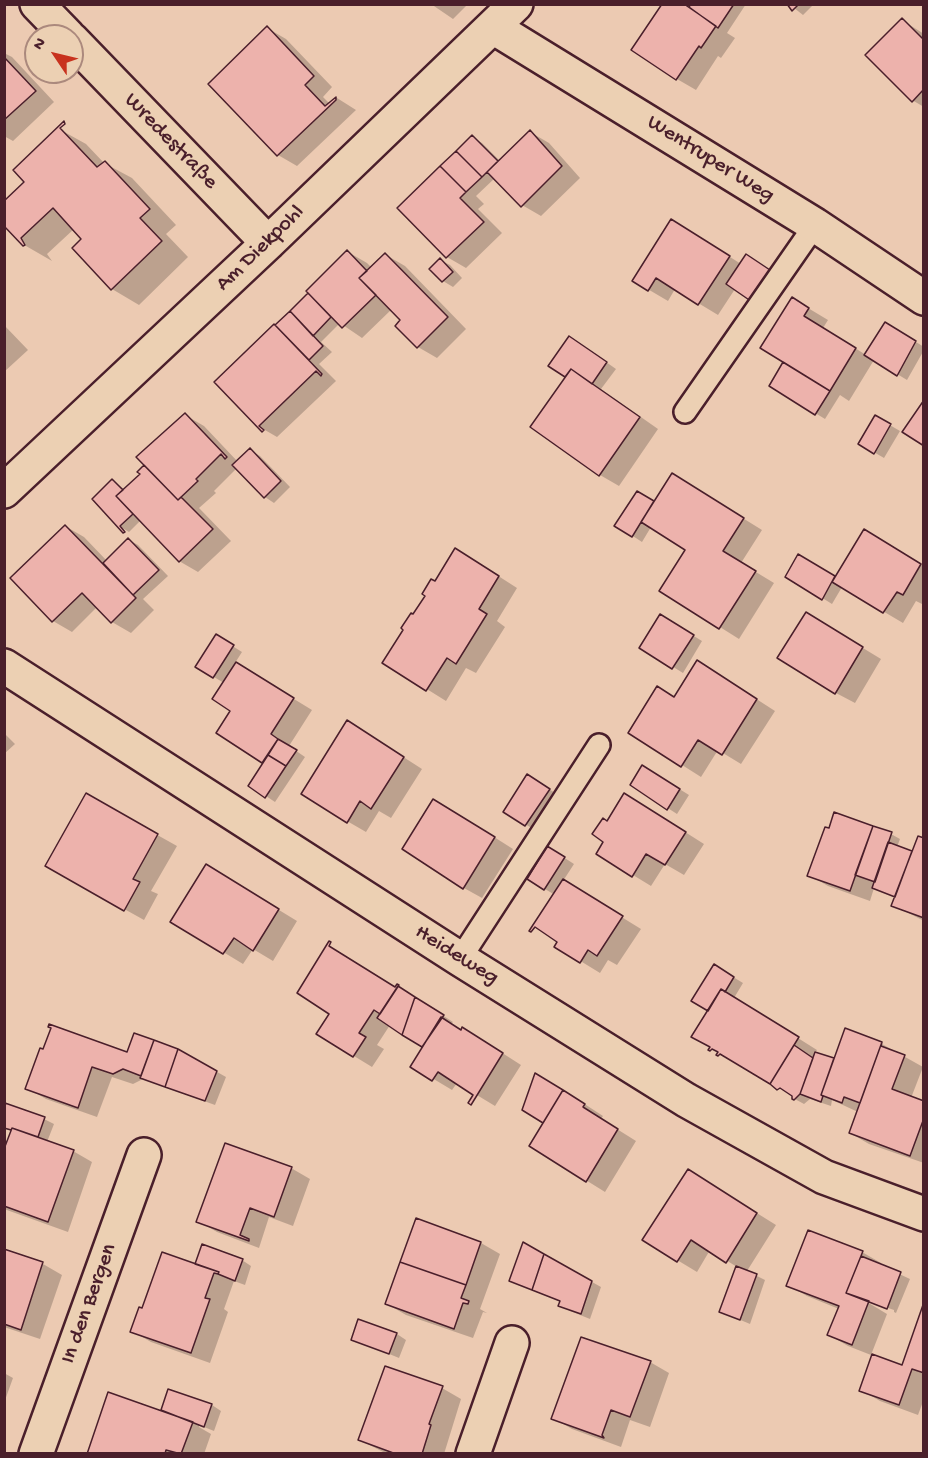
<!DOCTYPE html>
<meta charset="utf-8">
<style>
body{margin:0}
#map{position:relative;width:928px;height:1458px;overflow:hidden;background:#eccab2;font-family:"Gochi Hand",sans-serif}
canvas{display:block}
.frame{position:absolute;inset:0;border:6px solid #4a1f2b;pointer-events:none}
.north{position:absolute;left:24px;top:24px;width:60px;height:60px;box-sizing:border-box;background:#ecd0b3;border:2px solid #ab897d;border-radius:50%;rotate:305deg;font-size:16px;font-weight:700;line-height:24px;text-align:center;color:#4a1f2b}
.north::after{content:'';display:block;margin:auto;width:21px;height:27px;background:#c8321e;clip-path:polygon(50% 0,100% 100%,50% 72%,0 100%)}
</style>
<div id="map">
<canvas width="928" height="1458"></canvas>
<div class="frame"></div>
<div class="north">N</div>
</div>
<script>
const g = document.querySelector('canvas').getContext('2d');
g.lineJoin = 'round';
function paint(path, color) { g.fillStyle = color; g.fill(path, 'evenodd'); }
const toPath = rows => new Path2D(rows.map(r => 'M' + r).join(''));
function stroke(path, color, width, dash) { g.strokeStyle = color; g.lineWidth = width; g.lineCap = dash ? 'butt' : 'round'; g.setLineDash(dash || []); g.stroke(path); }
function write(font, color, halo, rows, align = 'center') {
  g.font = font + ' "Gochi Hand",sans-serif'; g.lineWidth = 4.5; g.setLineDash([]); g.textBaseline = 'middle'; g.strokeStyle = halo; g.fillStyle = color; for (const [text, x, y, turn = 0] of rows) {
    g.save(); g.translate(x, y); g.rotate((+turn || 0) * Math.PI / 180); g.textAlign = isNaN(turn) ? turn : align; if (halo) g.strokeText(text, 0, 0); g.fillText(text, 0, 0); g.restore();
  }
}
paint(toPath([
 [431,4,468,4,453,19],
 [693,4,746,4,727,33,735,38,721,58,718,56,696,90,677,79,690,8],
 [789,4,814,4,803,15],
 [902,20,924,34,924,107,912,100],
 [267,28,286,39,332,87,323,97,330,104,337,98,356,110,297,166,278,155,210,84],
 [4,53,12,57,54,102,13,141,4,136],
 [59,129,86,144,104,163,132,178,176,225,166,234,188,257,139,305,112,289,84,239,74,229,47,254,52,261,26,246,4,223],
 [530,132,549,143,580,178,541,216,522,205,495,178,476,196,484,204,478,209,502,233,466,268,447,257,472,137,482,143,500,161],
 [691,232,741,264,735,289,718,315,675,289,668,301,634,281],
 [348,252,367,263,372,268,386,255,405,266,466,329,437,358,418,347,402,320,392,309,362,338,340,323,321,342,332,352,319,364,336,381,277,437,258,426,275,326,310,294],
 [440,260,450,265,462,278,453,287,443,281,431,269],
 [793,299,828,320,823,328,866,355,895,329,924,347,924,350,907,380,874,360,849,401,840,395,825,419,771,386,783,364],
 [4,325,28,350,4,372],
 [579,343,616,369,601,389,658,429,619,486,600,475,567,377,550,365],
 [185,415,204,426,238,462,250,450,260,456,290,487,274,503,265,497,237,468,214,491,216,493,199,508,231,541,198,572,179,561,141,520,129,532,119,526,113,481,125,490,142,474,146,465],
 [876,417,900,431,884,458,860,444],
 [691,486,762,530,741,563,774,583,739,639,661,590,687,550,651,527,642,542,616,525,638,493,655,503],
 [65,526,84,537,107,561,129,540,138,545,168,576,143,599,154,610,131,633,112,622,97,607,72,632,53,621],
 [883,542,924,566,924,602,922,604,916,601,903,623,842,587,832,604,787,576,799,556,836,578],
 [475,561,517,588,497,621,505,627,476,673,466,668,446,701,385,663,435,583],
 [661,616,702,641,683,673,641,647],
 [825,625,881,659,855,703,836,693],
 [226,642,242,652,235,663,312,710,289,746,305,757,275,802,266,796,265,762,218,732,232,711,224,683,214,677],
 [716,673,775,711,741,764,718,750,701,777,630,732,675,699],
 [4,733,15,744,4,754],
 [366,733,422,769,391,818,379,811,366,832,347,821],
 [652,772,689,795,677,814,632,785],
 [537,781,558,795,535,830,505,812],
 [86,795,177,846,151,891,158,894,144,920,47,866],
 [644,806,704,844,684,875,665,864,651,886,633,875,606,841,608,822],
 [453,811,513,849,482,898,464,888],
 [891,834,900,839,897,847,913,853,924,840,924,921,893,905,896,898,874,888,870,901,828,886,809,875],
 [557,853,574,864,563,881,641,929,617,965,608,960,600,973,556,946,560,941,555,895,545,889],
 [225,877,297,921,273,961,253,949,243,964,172,921],
 [715,966,743,983,734,998,817,1050,815,1053,835,1060,846,1030,882,1044,923,1067,911,1098,924,1102,924,1163,869,1144,850,1133,858,1112,832,1100,831,1106,810,1099,804,1104,793,1098,794,1096,771,1083,710,1010],
 [398,989,408,993,453,1022,451,1024,482,1040,521,1065,495,1106,457,1083,452,1090,412,1066,424,1046,390,1025,377,1045,384,1049,372,1067,318,1034],
 [178,1050,226,1077,215,1105,143,1079,133,1084,112,1077,97,1117,46,1099,27,1088,128,1054],
 [583,1103,603,1116,601,1119,636,1141,605,1192,531,1146],
 [4,1104,44,1119,54,1124,47,1142,73,1151,92,1162,68,1232,4,1209,4,1153,12,1131,4,1128],
 [291,1168,310,1179,293,1226,269,1217,259,1248,217,1232,198,1221],
 [707,1182,776,1225,747,1271,765,1280,750,1324,731,1316,737,1267,710,1250,697,1272,644,1240],
 [416,1220,481,1243,500,1254,480,1309,487,1313,483,1312,473,1338,406,1315,387,1304],
 [524,1244,601,1287,590,1319,570,1311,560,1305,561,1302,511,1281],
 [4,1250,43,1264,62,1275,40,1339,4,1327],
 [862,1252,881,1263,880,1265,910,1279,896,1313,894,1312,894,1310,862,1299,887,1314,871,1355,848,1346,829,1335,839,1309,807,1296,788,1285],
 [242,1260,251,1266,245,1285,234,1281,224,1309,228,1312,210,1363,151,1342,132,1331,143,1309,196,1266],
 [924,1308,924,1399,918,1415,880,1401,861,1390,903,1367],
 [359,1321,397,1334,406,1340,399,1358,353,1339],
 [650,1362,669,1373,650,1427,630,1420,621,1447,572,1429,553,1418],
 [4,1373,13,1378,4,1403],
 [442,1388,461,1399,444,1454,387,1454,360,1440],
 [169,1390,212,1405,221,1411,214,1431,199,1425,199,1427,211,1434,204,1454,89,1454,168,1415,169,1413,163,1410]
]), '#0003');
const building = toPath([
 [662,4,684,4,716,26,701,48,699,46,676,80,631,50,662,4],
 [691,4,734,4,718,28,689,7,691,4],
 [787,4,799,4,792,11,787,4],
 [902,18,924,40,924,89,912,102,865,55,902,18],
 [267,26,314,76,305,85,325,106,336,97,336,100,277,156,208,84,267,26],
 [4,57,36,91,4,120,4,57],
 [64,121,65,124,60,128,97,167,105,161,150,209,140,218,162,241,111,290,72,248,81,239,53,208,21,238,25,245,23,246,4,226,4,201,24,182,13,170,64,121],
 [530,130,562,166,521,207,487,172,530,130],
 [472,135,498,161,482,177,456,151,472,135],
 [456,151,482,177,466,192,440,166,456,151],
 [440,166,466,192,460,198,484,222,446,258,397,208,440,166],
 [671,219,730,256,698,305,656,278,648,291,632,281,671,219],
 [347,250,367,271,359,278,376,295,342,328,306,291,347,250],
 [385,253,448,317,417,348,395,326,400,320,359,278,385,253],
 [746,254,776,274,755,304,726,284,746,254],
 [440,258,453,272,442,282,429,269,440,258],
 [308,293,331,317,313,336,290,311,308,293],
 [792,297,809,308,804,316,856,348,830,391,760,348,792,297],
 [290,311,323,346,309,360,275,325,290,311],
 [885,322,916,341,897,376,864,355,885,322],
 [274,324,322,374,321,376,316,371,259,426,264,430,262,432,214,382,274,324],
 [569,336,607,362,592,384,571,369,565,377,548,366,569,336],
 [783,362,830,391,815,415,769,386,783,362],
 [571,369,640,417,599,476,530,427,571,369],
 [924,400,924,446,902,432,924,400],
 [185,413,227,457,225,459,221,454,196,479,198,481,178,500,136,457,185,413],
 [875,415,891,424,874,454,858,444,875,415],
 [250,448,281,481,264,498,232,465,250,448],
 [144,465,178,500,181,497,213,529,179,562,116,496,140,474,137,472,144,465],
 [672,473,744,518,723,551,756,571,719,629,659,591,685,550,641,522,672,473],
 [112,479,123,490,116,496,133,514,120,526,125,532,123,533,92,499,112,479],
 [637,491,654,501,632,537,614,526,637,491],
 [65,525,136,598,111,623,82,593,52,622,10,578,65,525],
 [864,529,921,564,903,595,897,592,883,613,832,582,864,529],
 [128,538,159,570,133,595,103,563,128,538],
 [455,548,499,576,479,609,487,614,456,664,447,658,426,691,382,663,403,630,401,628,411,613,413,614,425,596,422,594,431,579,435,581,455,548],
 [798,554,835,576,822,600,785,577,798,554],
 [806,612,863,647,835,694,777,658,806,612],
 [660,614,694,635,672,669,639,648,660,614],
 [216,634,234,645,213,678,195,667,216,634],
 [697,660,757,699,722,755,698,740,681,767,628,733,657,686,674,697,697,660],
 [236,662,294,698,271,734,278,739,262,763,216,733,230,711,212,699,236,662],
 [347,720,404,757,371,809,360,801,347,823,301,794,347,720],
 [278,739,297,750,286,766,268,755,278,739],
 [268,755,286,766,265,798,248,786,268,755],
 [642,765,680,789,667,810,630,785,642,765],
 [527,774,550,789,525,826,503,812,527,774],
 [86,793,158,834,133,879,140,882,124,911,45,866,86,793],
 [624,793,686,832,665,865,646,854,632,877,596,854,603,842,592,834,603,818,607,821,624,793],
 [433,799,495,837,463,889,402,849,433,799],
 [834,812,873,826,850,891,807,876,825,827,829,828,834,812],
 [873,826,892,832,875,882,855,875,873,826],
 [918,836,924,838,924,918,891,906,918,836],
 [888,842,912,851,895,897,872,888,888,842],
 [547,846,565,857,544,890,527,879,547,846],
 [206,864,279,909,253,951,234,938,223,954,170,922,206,864],
 [563,879,623,916,597,956,588,950,580,963,554,947,557,942,535,927,531,932,529,931,563,879],
 [329,941,331,942,329,946,395,987,397,984,399,985,380,1014,374,1010,359,1033,366,1037,353,1057,316,1034,329,1014,297,993,329,941],
 [714,964,734,977,725,992,721,989,708,1011,691,1001,714,964],
 [398,986,415,997,402,1035,377,1018,398,986],
 [721,989,799,1037,770,1084,720,1054,718,1056,716,1055,718,1052,712,1049,710,1051,708,1050,710,1047,691,1037,721,989],
 [415,997,444,1015,422,1047,402,1035,415,997],
 [441,1017,461,1030,462,1027,503,1053,471,1105,468,1103,473,1095,438,1072,432,1081,410,1067,441,1017],
 [49,1024,127,1052,134,1033,154,1040,141,1076,123,1069,113,1074,92,1067,78,1108,25,1089,40,1048,43,1049,51,1028,48,1027,49,1024],
 [845,1028,882,1042,860,1103,844,1097,842,1103,821,1095,845,1028],
 [154,1040,178,1049,165,1087,140,1078,154,1040],
 [882,1042,881,1046,905,1055,892,1089,924,1101,924,1118,910,1156,849,1133,882,1042],
 [794,1045,813,1058,800,1094,794,1100,792,1099,792,1096,780,1088,777,1090,770,1084,794,1045],
 [178,1049,217,1071,205,1101,165,1087,178,1049],
 [815,1052,834,1058,821,1095,823,1096,821,1102,800,1094,815,1052],
 [535,1073,563,1090,543,1123,522,1110,535,1073],
 [563,1090,585,1104,583,1107,618,1129,586,1182,529,1146,563,1090],
 [5,1103,45,1117,38,1137,12,1128,11,1130,4,1128,5,1103],
 [12,1128,74,1150,48,1222,4,1206,4,1149,12,1128],
 [225,1143,292,1167,274,1217,250,1208,240,1235,249,1239,249,1241,196,1222,225,1143],
 [688,1169,757,1213,726,1263,691,1240,677,1262,642,1240,688,1169],
 [416,1218,481,1242,466,1285,400,1262,416,1218],
 [808,1230,863,1251,846,1293,869,1301,852,1345,827,1335,839,1306,786,1286,808,1230],
 [523,1242,544,1254,532,1290,509,1281,523,1242],
 [202,1244,243,1259,235,1281,218,1274,219,1272,195,1264,202,1244],
 [4,1249,43,1262,21,1330,4,1324,4,1249],
 [162,1252,219,1272,218,1274,214,1273,205,1298,210,1299,191,1353,130,1332,139,1307,142,1308,162,1252],
 [544,1254,592,1281,581,1314,558,1306,560,1301,532,1290,544,1254],
 [861,1256,901,1272,887,1309,846,1293,861,1256],
 [400,1262,466,1285,461,1298,469,1301,468,1304,463,1303,454,1329,385,1304,400,1262],
 [736,1266,757,1274,740,1320,719,1312,736,1266],
 [924,1302,924,1373,912,1369,899,1405,859,1391,872,1354,902,1365,924,1302],
 [358,1319,397,1333,389,1354,351,1340,358,1319],
 [581,1337,651,1361,630,1417,611,1410,602,1435,604,1438,551,1419,581,1337],
 [385,1366,443,1386,429,1424,431,1425,422,1454,396,1454,358,1440,385,1366],
 [168,1389,212,1404,204,1427,161,1410,168,1389],
 [108,1392,193,1422,181,1454,166,1450,165,1454,87,1454,108,1392]
]);
paint(building, '#edb2ac');
stroke(building, '#4a1f2b', 1.5);
const service = toPath([
 [685,412,815,225],
 [460,959,599,745]
]);
const minor = toPath([
 [37,4,68,36],
 [493,27,815,225,924,298],
 [72,40,268,243],
 [4,491,268,243,516,4],
 [4,666,460,959,686,1100,824,1177,924,1214],
 [36,1454,144,1155],
 [473,1454,512,1343]
]);
stroke(service, '#4a1f2b', 26);
stroke(minor, '#4a1f2b', 38);
stroke(service, '#ecd0b3', 21);
stroke(minor, '#ecd0b3', 33);
write('22px', '#4a1f2b', '#ecd0b3', [
 ["Wredestraße",170,142,46],
 ["Wentruper Weg",710,160,32],
 ["Am Diekpohl",261,249,-44],
 ["Heideweg",456,956,32],
 ["In den Bergen",90,1304,-70]
]);
</script>
